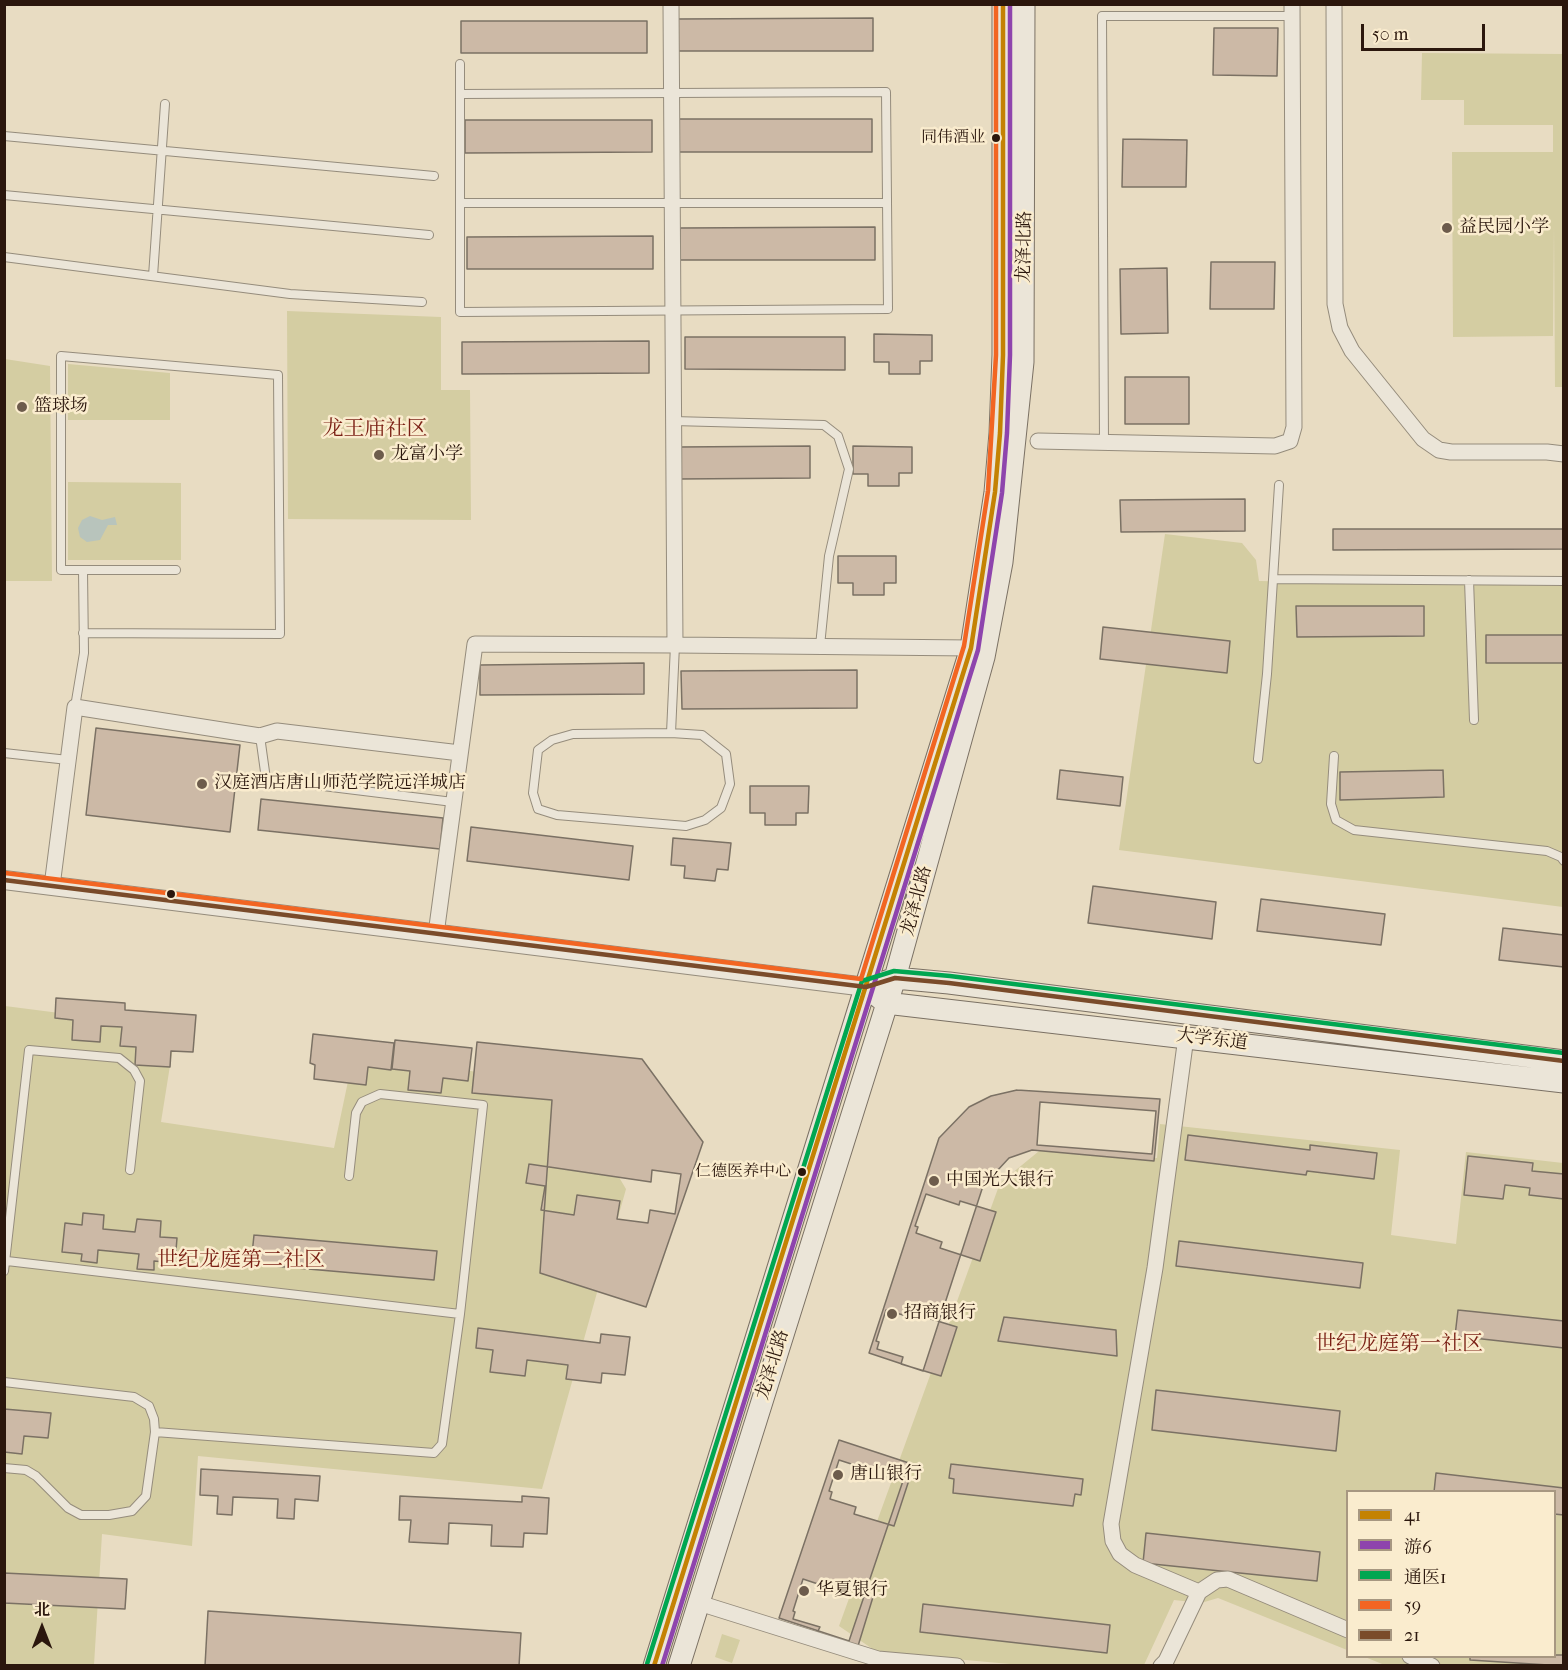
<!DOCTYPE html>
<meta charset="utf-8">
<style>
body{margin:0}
#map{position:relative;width:1568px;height:1670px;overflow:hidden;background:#e8dcc2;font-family:"IM FELL French Canon","Noto Serif SC",serif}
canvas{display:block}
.frame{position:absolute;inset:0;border:6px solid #2b170d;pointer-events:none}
.legend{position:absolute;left:1346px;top:1490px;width:210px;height:168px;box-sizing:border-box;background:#faecce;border:2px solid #a79781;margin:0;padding:8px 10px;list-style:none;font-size:18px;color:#2b170d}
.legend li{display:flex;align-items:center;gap:12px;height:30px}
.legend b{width:30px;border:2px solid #a79781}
.north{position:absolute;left:12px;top:1598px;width:60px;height:60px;-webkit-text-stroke:4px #faecce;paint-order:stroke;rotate:0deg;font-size:16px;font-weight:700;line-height:24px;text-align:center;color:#2b170d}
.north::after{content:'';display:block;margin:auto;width:21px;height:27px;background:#2b170d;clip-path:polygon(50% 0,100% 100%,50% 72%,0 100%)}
.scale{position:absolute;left:1361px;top:24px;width:124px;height:27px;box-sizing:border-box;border:3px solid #2b170d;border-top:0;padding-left:8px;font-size:18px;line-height:21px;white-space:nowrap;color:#2b170d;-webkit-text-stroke:4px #faecce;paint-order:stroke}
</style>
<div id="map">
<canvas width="1568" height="1670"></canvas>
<div class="frame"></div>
<ul class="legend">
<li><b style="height:8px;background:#c48203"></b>41</li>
<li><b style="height:8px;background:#8e44ad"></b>游6</li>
<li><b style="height:8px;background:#00a651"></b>通医1</li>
<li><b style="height:8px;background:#f26522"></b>59</li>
<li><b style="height:8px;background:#7a4b2a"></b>21</li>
</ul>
<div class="north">北</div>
<div class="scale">50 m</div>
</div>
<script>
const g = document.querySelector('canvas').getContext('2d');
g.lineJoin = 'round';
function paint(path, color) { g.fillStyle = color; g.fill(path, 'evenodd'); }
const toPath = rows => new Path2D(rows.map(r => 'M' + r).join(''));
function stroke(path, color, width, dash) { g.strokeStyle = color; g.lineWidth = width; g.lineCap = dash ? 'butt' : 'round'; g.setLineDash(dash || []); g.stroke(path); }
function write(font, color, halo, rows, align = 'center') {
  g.font = font + ' "IM FELL French Canon","Noto Serif SC",serif'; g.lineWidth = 5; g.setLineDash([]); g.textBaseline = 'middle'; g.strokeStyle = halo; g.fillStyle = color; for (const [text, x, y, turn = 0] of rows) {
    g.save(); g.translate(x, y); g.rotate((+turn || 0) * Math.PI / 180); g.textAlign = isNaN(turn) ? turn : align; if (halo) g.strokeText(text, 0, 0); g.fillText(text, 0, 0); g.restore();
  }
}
paint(toPath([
 [1422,53,1563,54,1563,387,1555,387,1554,225,1553,336,1453,337,1452,152,1553,152,1553,125,1464,125,1464,100,1421,100],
 [287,311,441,317,441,390,470,390,471,520,288,519],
 [5,359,50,366,52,581,5,581],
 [68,364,170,373,170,420,68,420],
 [68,482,181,483,181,560,68,560],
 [1165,534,1242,543,1256,560,1259,581,1563,586,1563,907,1119,850],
 [5,1006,176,1028,161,1122,334,1148,355,1048,567,1090,626,1189,542,1489,198,1456,192,1546,102,1534,94,1665,5,1666],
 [1160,1124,1400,1150,1391,1235,1456,1244,1466,1152,1563,1163,1563,1665,1387,1666,1365,1657,1554,1656,1554,1492,1348,1492,1347,1650,1218,1598,1201,1603,1174,1600,1144,1665,1021,1665,877,1652,839,1626,1000,1183,1044,1147,1157,1158],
 [722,1634,740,1640,732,1663,715,1657]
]), '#d4cda2');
paint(toPath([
 [90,516,102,520,115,517,117,525,108,525,100,540,87,542,80,537,78,528,82,520]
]), '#b8c4bc');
const building = toPath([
 [873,18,873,51,678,51,677,19,873,18],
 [461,21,647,21,647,53,461,53,461,21],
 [1214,28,1278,28,1277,76,1213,75,1214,28],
 [677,119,872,119,872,152,677,152,677,119],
 [465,120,652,120,652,152,465,153,465,120],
 [1123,139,1187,140,1186,187,1122,187,1123,139],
 [875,227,875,260,680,260,680,228,875,227],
 [653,236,653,269,467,269,467,237,653,236],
 [1211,262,1275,262,1274,309,1210,309,1211,262],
 [1167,268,1168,333,1121,334,1120,269,1167,268],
 [874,334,932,335,932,361,920,361,920,374,889,374,889,362,874,362,874,334],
 [685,337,845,337,845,370,685,369,685,337],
 [649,341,649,373,462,374,462,342,649,341],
 [1125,377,1189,377,1189,424,1125,424,1125,377],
 [810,446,810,478,679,479,679,447,810,446],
 [853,446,912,447,912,473,899,473,899,486,868,486,868,474,853,474,853,446],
 [1245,499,1245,531,1121,532,1120,500,1245,499],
 [1333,529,1564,529,1564,549,1333,550,1333,529],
 [838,556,896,556,896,583,884,583,884,595,853,595,853,583,838,583,838,556],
 [1296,606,1424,606,1424,636,1297,637,1296,606],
 [1103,627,1230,641,1227,673,1100,659,1103,627],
 [1486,635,1564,635,1564,663,1486,663,1486,635],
 [644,663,644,694,480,695,480,665,644,663],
 [857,670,857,708,682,709,681,671,857,670],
 [96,728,240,745,230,832,86,815,96,728],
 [1060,770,1123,777,1120,806,1057,799,1060,770],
 [1443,770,1444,797,1340,800,1340,772,1443,770],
 [750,786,809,786,808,813,796,813,796,825,765,825,765,813,750,813,750,786],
 [261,799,443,818,440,849,258,830,261,799],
 [471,827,633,846,629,880,467,861,471,827],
 [673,838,731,843,728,870,717,869,715,881,684,878,685,866,671,865,673,838],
 [1093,886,1216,902,1212,939,1088,923,1093,886],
 [1261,899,1385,914,1381,945,1257,931,1261,899],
 [1503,928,1564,935,1564,967,1499,960,1503,928],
 [56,998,125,1003,125,1010,196,1015,193,1052,171,1051,170,1067,135,1065,136,1047,120,1046,122,1027,101,1026,100,1042,72,1040,73,1020,55,1018,56,998],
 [313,1034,394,1043,391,1070,368,1067,366,1085,314,1079,315,1065,310,1063,313,1034],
 [395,1040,472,1048,468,1081,443,1078,441,1093,408,1090,410,1071,392,1069,395,1040],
 [477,1042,642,1059,703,1142,646,1307,540,1273,552,1100,472,1093,477,1042],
 [1017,1090,1160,1099,1154,1161,1032,1150,1009,1158,983,1186,923,1371,869,1353,939,1138,969,1107,991,1096,1017,1090],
 [1040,1102,1156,1111,1152,1154,1037,1145,1040,1102],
 [1188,1135,1310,1150,1310,1145,1377,1153,1374,1179,1307,1171,1306,1175,1185,1160,1188,1135],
 [1468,1156,1533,1163,1532,1171,1564,1174,1564,1199,1529,1195,1530,1188,1505,1185,1503,1199,1464,1195,1468,1156],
 [529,1164,651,1182,652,1170,681,1174,675,1214,650,1210,648,1223,617,1219,620,1201,577,1195,574,1215,541,1210,545,1186,526,1183,529,1164],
 [926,1194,959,1205,960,1201,996,1212,980,1261,940,1248,942,1242,916,1233,918,1227,915,1226,926,1194],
 [83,1213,104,1215,103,1229,135,1232,137,1219,161,1221,160,1237,177,1238,175,1263,154,1261,154,1270,137,1269,139,1254,98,1250,97,1263,81,1261,82,1254,62,1252,65,1223,82,1225,83,1213],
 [254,1235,437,1251,434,1280,251,1264,254,1235],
 [1179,1241,1363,1263,1360,1288,1176,1266,1179,1241],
 [886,1310,920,1320,921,1316,957,1327,941,1376,901,1364,903,1357,877,1349,879,1342,876,1341,886,1310],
 [1458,1310,1564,1321,1564,1348,1455,1336,1458,1310],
 [1004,1317,1116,1330,1117,1356,998,1341,1004,1317],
 [478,1328,600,1343,601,1334,630,1337,625,1375,602,1373,601,1383,566,1379,568,1365,527,1360,525,1376,490,1372,493,1350,476,1348,478,1328],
 [1156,1390,1340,1411,1336,1451,1152,1430,1156,1390],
 [4,1409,51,1413,48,1438,24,1436,22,1454,4,1452,4,1409],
 [839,1440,909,1463,849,1641,779,1618,839,1440],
 [839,1460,873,1471,874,1466,910,1477,894,1526,854,1514,856,1507,830,1499,832,1492,829,1491,839,1460],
 [951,1464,1083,1479,1081,1495,1075,1494,1073,1506,953,1493,954,1479,949,1478,951,1464],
 [201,1469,320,1476,318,1501,295,1499,294,1519,277,1518,278,1499,233,1497,232,1515,217,1514,218,1496,200,1495,201,1469],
 [1436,1473,1564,1488,1564,1515,1554,1514,1554,1492,1434,1492,1436,1473],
 [400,1496,522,1502,522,1496,549,1498,547,1534,524,1533,523,1547,491,1546,492,1525,449,1523,448,1544,409,1542,411,1520,399,1520,400,1496],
 [1146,1533,1320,1552,1317,1581,1143,1563,1146,1533],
 [4,1573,127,1579,125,1609,4,1603,4,1573],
 [803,1579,836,1590,838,1586,873,1597,858,1646,817,1633,820,1627,793,1619,795,1612,793,1611,803,1579],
 [923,1604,1110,1625,1107,1653,920,1632,923,1604],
 [208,1611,521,1633,519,1666,205,1666,208,1611],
 [1554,1655,1564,1655,1564,1666,1470,1660,1470,1656,1554,1655]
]);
paint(building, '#ccb9a6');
stroke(building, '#7b7164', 1.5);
const service = toPath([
 [460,94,886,92,888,309,460,312,460,64],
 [4,136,434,176],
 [4,195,429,235],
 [460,203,887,203],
 [4,257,290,294,422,302],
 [153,276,165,104],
 [673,421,824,425,838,436,849,469,829,556,820,646],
 [1104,443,1102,16,1292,16],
 [1273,579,1564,581],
 [1469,580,1474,720],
 [83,633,280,634,278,375,61,356,61,570,176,570],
 [75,707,84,653,83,570],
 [671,733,702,735,726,754,730,784,721,808,705,820,686,826,557,815,538,809,533,793,538,750,552,740,573,734,671,733],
 [671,733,675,645],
 [260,736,266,779,453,802],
 [4,753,68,760],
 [1334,756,1331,804,1336,820,1354,830,1547,851,1561,857,1564,861],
 [1258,759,1267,674,1279,485],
 [7,1261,460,1314],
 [4,1271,29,1050,119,1058,134,1070,140,1081,130,1170],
 [4,1382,134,1397,149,1406,154,1419,155,1432,146,1496,132,1511,109,1515,81,1515,68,1508,36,1476,26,1470,4,1468],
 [155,1432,434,1453,442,1444,460,1314,483,1105,380,1094,362,1102,356,1113,349,1176]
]);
const minor = toPath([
 [671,4,675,645,971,648],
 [1334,4,1335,304,1340,328,1352,351,1423,439,1439,450,1451,452,1547,452,1564,454],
 [1038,441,1275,446,1290,441,1294,427,1292,4],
 [52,886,75,707,260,736,277,731,460,753],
 [436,934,475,644,675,645],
 [1186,1037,1155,1268,1111,1524,1113,1541,1120,1554,1135,1565,1199,1592],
 [699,1603,878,1659,957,1666],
 [1410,1656,1432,1666],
 [1161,1666,1166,1661,1199,1592,1217,1580,1228,1579,1348,1630]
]);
const tertiary = toPath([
 [4,880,866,987]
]);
const secondary = toPath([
 [884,982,895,978,949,983,1564,1061],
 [876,995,886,1003,1564,1082],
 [654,1666,971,648,995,492,1000,433,1003,355,1003,4],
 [679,1666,895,978,984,657,1002,562,1023,362,1024,4]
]);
stroke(service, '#958c7c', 10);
stroke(minor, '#958c7c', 17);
stroke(tertiary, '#958c7c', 20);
stroke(secondary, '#7b7164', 23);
stroke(service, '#ebe5d8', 8);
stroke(minor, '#ebe5d8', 15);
stroke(tertiary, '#ebe5d8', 18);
stroke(secondary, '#ebe5d8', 21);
stroke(toPath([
 [654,1666,971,648,995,492,1000,433,1003,355,1003,4]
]), '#c48203', 4.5);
stroke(toPath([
 [662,1666,978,650,1002,493,1007,433,1010,355,1010,4]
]), '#8e44ad', 4.5);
stroke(toPath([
 [647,1664,862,981,894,971,950,976,1564,1053]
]), '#00a651', 4.5);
stroke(toPath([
 [5,873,861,979,964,646,988,491,996,355,996,4]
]), '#f26522', 4.5);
stroke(toPath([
 [4,880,866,987,895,978,949,983,1564,1061]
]), '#7a4b2a', 4.5);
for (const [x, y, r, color] of [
 [996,138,5,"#2b170d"],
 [1447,228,6,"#6d5c4c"],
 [22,407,6,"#6d5c4c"],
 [379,455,6,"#6d5c4c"],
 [202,784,6,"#6d5c4c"],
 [171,894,5,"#2b170d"],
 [802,1172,5,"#2b170d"],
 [934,1181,6,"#6d5c4c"],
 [892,1314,6,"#6d5c4c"],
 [838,1475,6,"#6d5c4c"],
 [804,1591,6,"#6d5c4c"]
]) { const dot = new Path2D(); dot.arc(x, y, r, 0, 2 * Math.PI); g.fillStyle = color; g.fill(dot); stroke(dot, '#faecce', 2); }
write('16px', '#2b170d', '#faecce', [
 ["同伟酒业",985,138],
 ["仁德医养中心",791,1172]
], 'right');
write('18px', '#2b170d', '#faecce', [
 ["益民园小学",1459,228],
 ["篮球场",34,407],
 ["龙富小学",391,455],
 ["汉庭酒店唐山师范学院远洋城店",214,784],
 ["中国光大银行",946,1181],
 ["招商银行",904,1314],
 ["唐山银行",850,1475],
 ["华夏银行",816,1591]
], 'left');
write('18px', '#2b170d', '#faecce', [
 ["龙泽北路",1025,247,-89],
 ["龙泽北路",917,901,-75],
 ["大学东道",1212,1040,7],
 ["龙泽北路",773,1365,-73]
]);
write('21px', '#7a1f14', '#faecce', [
 ["龙王庙社区",375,430],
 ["世纪龙庭第二社区",241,1261],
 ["世纪龙庭第一社区",1399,1345]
]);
</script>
